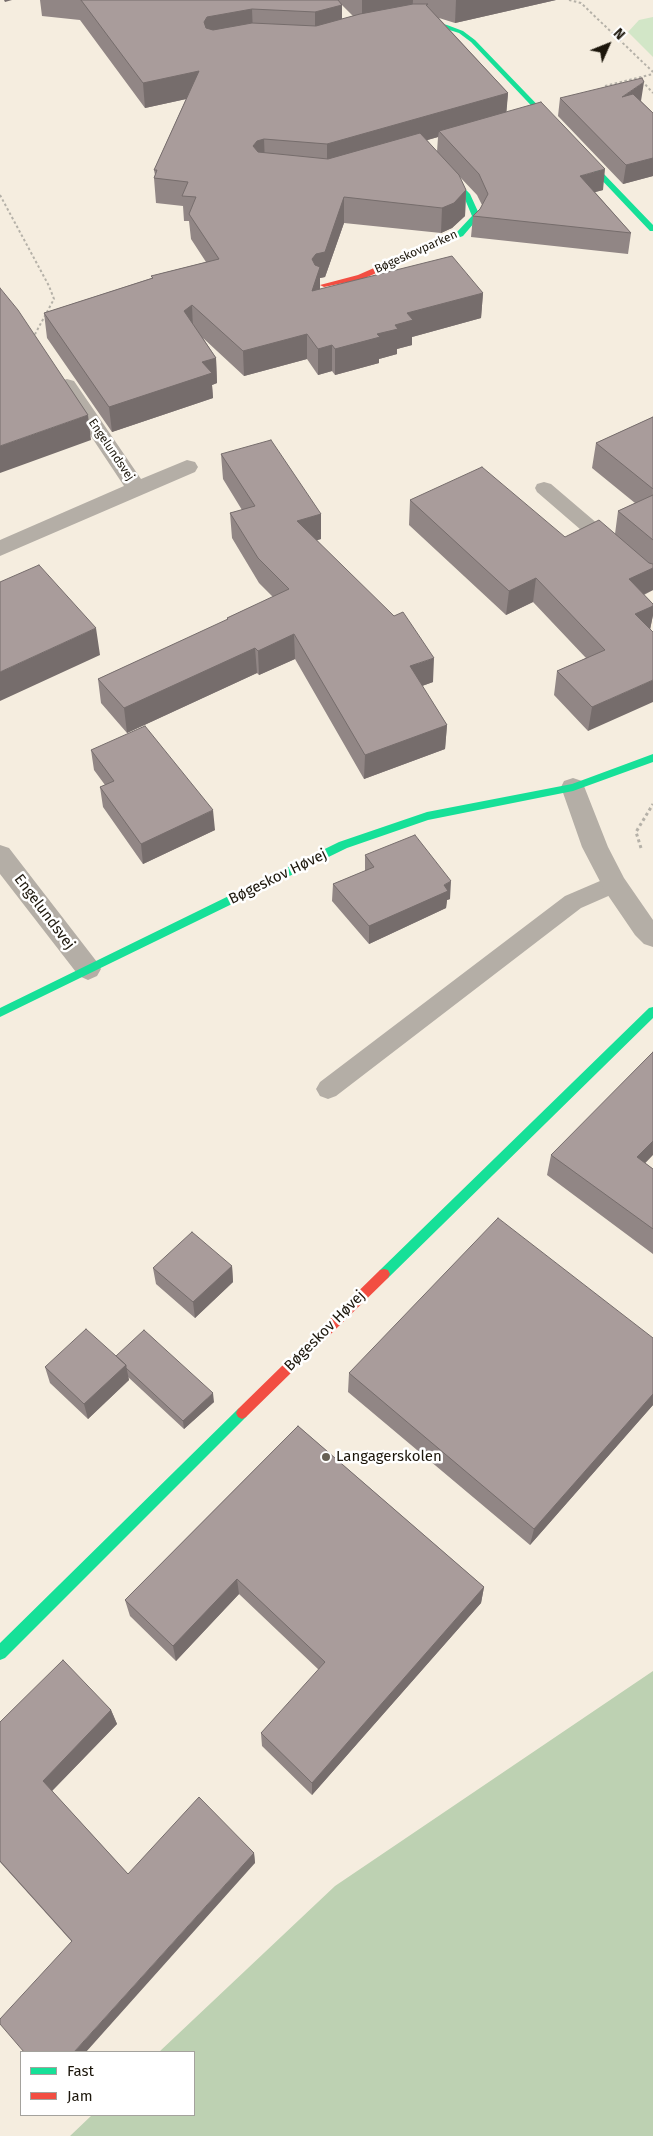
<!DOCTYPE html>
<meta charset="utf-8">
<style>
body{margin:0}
#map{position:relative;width:653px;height:2136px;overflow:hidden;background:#f5eddf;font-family:"Fira Sans",sans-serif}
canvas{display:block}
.legend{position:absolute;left:20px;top:2051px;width:175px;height:65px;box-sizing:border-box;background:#fff;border:1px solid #a4a29d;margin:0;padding:6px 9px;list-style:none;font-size:15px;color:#1c160b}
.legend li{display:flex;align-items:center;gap:10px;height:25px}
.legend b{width:25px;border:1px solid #a4a29d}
.north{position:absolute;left:583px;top:20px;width:50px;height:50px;-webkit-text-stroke:4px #fff;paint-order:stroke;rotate:46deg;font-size:14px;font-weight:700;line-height:20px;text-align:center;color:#1c160b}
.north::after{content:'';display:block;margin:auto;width:18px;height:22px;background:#1c160b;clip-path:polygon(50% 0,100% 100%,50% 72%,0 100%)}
</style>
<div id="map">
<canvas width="653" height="2136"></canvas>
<ul class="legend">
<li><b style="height:6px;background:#16e098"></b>Fast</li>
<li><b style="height:6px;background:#f24e42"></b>Jam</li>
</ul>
<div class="north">N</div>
</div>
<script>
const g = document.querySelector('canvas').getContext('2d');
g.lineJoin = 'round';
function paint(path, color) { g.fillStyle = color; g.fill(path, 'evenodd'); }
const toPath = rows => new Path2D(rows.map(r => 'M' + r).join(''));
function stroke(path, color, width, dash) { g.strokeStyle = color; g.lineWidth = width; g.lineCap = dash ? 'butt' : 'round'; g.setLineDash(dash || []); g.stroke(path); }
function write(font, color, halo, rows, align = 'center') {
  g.font = font + ' "Fira Sans",sans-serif'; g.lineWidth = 5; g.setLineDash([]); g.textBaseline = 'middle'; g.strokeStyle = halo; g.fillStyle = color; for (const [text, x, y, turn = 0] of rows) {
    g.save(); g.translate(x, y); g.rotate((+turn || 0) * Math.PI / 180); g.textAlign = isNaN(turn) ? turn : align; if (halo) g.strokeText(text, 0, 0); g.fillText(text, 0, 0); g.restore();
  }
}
paint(toPath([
 [653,17,653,57,628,32,639,20]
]), '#d2e6c7');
paint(toPath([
 [653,1671,653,2136,70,2136,92,2115,194,2115,194,2052,159,2052,335,1886]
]), '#bdd1b2');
stroke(toPath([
 [569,0,581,3,653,72],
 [642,81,653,93],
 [605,86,653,74],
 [0,195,49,286,54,299,34,336]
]), '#b5b1a8', 2, [2.5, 2.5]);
stroke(toPath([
 [641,848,636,832,653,804]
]), '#b5b1a8', 3, [3, 3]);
paint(toPath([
 [544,482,551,484,653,571,653,588,646,586,537,492,535,488,537,484,544,482],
 [614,875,622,878,625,884,622,890,581,908,336,1096,328,1099,320,1096,316,1089,320,1082,565,896,614,875]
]), '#b4aea6');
paint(toPath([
 [67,379,74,381,141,479,187,460,195,462,198,467,195,472,0,556,0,540,124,486,57,385,60,381,67,379],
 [573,778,582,781,608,847,624,878,653,920,653,947,644,944,635,935,605,891,582,847,561,787,564,781,573,778],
 [0,845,9,848,97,962,101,969,97,976,88,980,79,976,0,874,0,845]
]), '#b4aea6');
paint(toPath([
 [411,20,428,20,447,25,463,31,475,40,653,225,653,231,650,231,471,42,459,33,443,28,428,24,409,23,409,21,411,20],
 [438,167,444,167,470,194,480,216,463,236,434,247,430,245,431,243,457,232,472,216,464,197,438,171,438,167],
 [653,754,653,762,573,791,428,820,347,848,0,1017,0,1008,339,842,427,812,572,784,653,754],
 [653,1007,653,1018,388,1278,384,1279,380,1278,378,1274,380,1270,649,1008,653,1007],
 [242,1407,246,1409,248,1413,246,1417,5,1658,0,1660,0,1643,238,1409,242,1407]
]), '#16e098');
paint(toPath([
 [431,243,438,245,363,279,324,287,320,285,358,275,431,243],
 [384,1269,388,1270,390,1274,388,1278,246,1417,242,1419,238,1417,236,1413,238,1409,380,1270,384,1269]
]), '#f24e42');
paint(toPath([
 [40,0,556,0,455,23,439,18,508,93,506,112,603,190,595,192,631,233,628,254,471,237,473,216,480,209,482,205,477,195,459,176,466,190,465,216,452,228,441,233,344,223,325,277,320,278,320,289,483,293,481,318,412,337,412,345,397,349,397,354,379,359,379,363,335,375,332,371,318,375,307,359,244,376,203,338,216,358,217,383,212,385,213,398,112,432,47,338,44,313,152,278,151,276,206,262,191,239,189,221,184,221,183,206,156,203,154,178,155,175,154,170,186,99,145,108,80,20,42,16],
 [342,5,353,16,342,19],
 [438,137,437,152,427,140],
 [560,98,641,101,653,113,653,176,623,184,558,116],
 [653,417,653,590,644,595,653,604,653,615,650,629,588,731,554,695,557,671,586,658,533,602,506,615,409,525,410,500,565,537,615,534,618,511,635,503,592,468,596,443],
 [221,454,321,514,321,539,317,540,433,682,422,686,447,725,445,749,364,779,295,659,259,675,257,673,127,733,101,703,98,679,227,620,227,618,273,597,259,583,232,538,230,513,242,510,223,479],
 [91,750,215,830,143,864,103,807,100,787,105,785,94,770],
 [365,855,450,899,447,900,446,908,369,944,332,901,333,884,365,871],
 [551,1155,645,1163,653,1169,653,1254,547,1175],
 [232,1266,233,1282,195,1318,156,1284,153,1268],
 [653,1338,653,1405,530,1545,348,1392,349,1373],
 [116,1356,214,1402,184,1429,128,1377,129,1380,88,1419,50,1383,45,1367],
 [298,1426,484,1587,481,1603,312,1795,262,1746,261,1733,319,1670,239,1594,176,1661,130,1616,125,1600],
 [111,1710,117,1724,52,1791,128,1874,254,1853,255,1863,72,1942,0,1862,0,1722]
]), '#918685');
paint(toPath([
 [4,0,12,0,5,2],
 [362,0,413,0,412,15,362,24],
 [456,0,556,0,455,23],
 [342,5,342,29,315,37,315,12],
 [252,9,253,34,205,47,204,22,207,17],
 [199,71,200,96,145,108,143,83],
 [644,82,641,101,620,115,622,97],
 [508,93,506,118,439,131,438,137,327,169,327,144],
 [264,139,265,164,253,146,257,141],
 [653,158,653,176,623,184,626,165],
 [605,169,603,190,577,197,580,176],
 [466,190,465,216,452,228,441,233,442,208],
 [344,197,344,223,325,277,320,278,320,292,312,316,312,259],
 [483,293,481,318,412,337,412,345,397,349,397,354,379,359,379,363,335,375,335,349,377,334,395,325,407,313],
 [192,305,193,330,184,311],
 [307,334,307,359,244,376,243,351],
 [332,345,332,371,318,375,318,349],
 [216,358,217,383,212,385,213,398,112,432,109,407,202,362],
 [88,415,91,440,0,473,0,446],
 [321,514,321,539,298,546,297,521],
 [653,568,653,590,624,603,629,579],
 [536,578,533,602,506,615,509,591],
 [653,606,653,615,650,630,635,614],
 [96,628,100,655,0,701,0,672],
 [294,634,295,659,259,675,258,651],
 [255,648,257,673,127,733,124,708],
 [434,658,433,682,408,691,410,666],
 [653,680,653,702,588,731,592,707],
 [447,725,445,749,364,779,365,755],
 [213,810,215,830,143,864,141,844],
 [451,881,450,899,447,900,446,908,369,944,369,926,444,885],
 [653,1141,653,1155,631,1178,637,1157],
 [232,1266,233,1282,195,1318,193,1302],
 [126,1365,129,1380,88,1419,84,1404],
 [213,1393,214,1402,184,1429,183,1421],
 [653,1394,653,1405,530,1545,534,1529],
 [237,1579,239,1594,176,1661,173,1646],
 [484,1587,481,1603,312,1795,312,1783],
 [111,1710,117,1724,50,1793,43,1781],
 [254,1853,255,1863,86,2052,74,2052]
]), '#766d6c');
const building = toPath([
 [81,0,338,0,342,5,315,12,252,9,207,17,204,22,206,28,213,30,252,23,316,26,360,14,413,4,428,4,426,5,508,93,327,144,264,139,257,141,253,146,258,152,328,159,420,133,459,175,466,190,454,203,442,208,344,197,325,252,316,254,312,259,315,265,320,267,312,291,452,256,483,293,407,313,413,320,395,325,398,329,377,334,380,337,335,349,332,345,318,349,307,334,243,351,192,305,184,311,216,358,202,362,212,373,109,407,44,313,153,278,151,276,219,259,189,214,196,197,182,196,188,182,154,178,157,170,154,170,199,71,143,83,81,0],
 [642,78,644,82,622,97,633,94,653,113,653,158,626,165,560,98,642,78],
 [541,102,605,169,580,176,631,233,473,216,480,209,488,194,479,174,439,131,541,102],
 [0,288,18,310,88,415,0,446,0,288],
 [653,417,653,489,596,443,653,417],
 [271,440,321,514,297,521,394,616,403,612,434,658,410,666,447,725,365,755,294,634,258,651,255,648,124,708,98,679,228,619,227,618,289,589,258,558,230,513,255,506,221,454,271,440],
 [482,467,565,537,599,520,649,563,653,564,653,568,629,579,653,604,653,606,635,614,653,632,653,680,592,707,557,671,605,650,536,578,509,591,410,500,482,467],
 [653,495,653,540,618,511,653,495],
 [39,565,96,628,0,672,0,582,39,565],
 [145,726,213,810,141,844,100,787,114,781,91,750,145,726],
 [415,835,451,881,444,885,448,891,369,926,333,884,374,867,365,855,415,835],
 [653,1052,653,1141,637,1157,653,1169,653,1229,551,1155,653,1052],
 [498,1218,653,1338,653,1394,534,1529,349,1373,498,1218],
 [192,1232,232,1266,193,1302,153,1268,192,1232],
 [86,1329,126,1365,84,1404,45,1367,86,1329],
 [144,1330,213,1393,183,1421,126,1368,126,1365,116,1356,144,1330],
 [298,1426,484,1587,312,1783,261,1733,325,1662,237,1579,173,1646,125,1600,298,1426],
 [63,1660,111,1710,43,1781,128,1874,199,1797,254,1853,74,2052,24,2052,0,2024,0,2019,72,1941,0,1861,0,1722,63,1660]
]);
paint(building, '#a99c9b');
stroke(building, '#766d6c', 1);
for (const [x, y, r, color] of [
 [326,1457,5,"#686155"]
]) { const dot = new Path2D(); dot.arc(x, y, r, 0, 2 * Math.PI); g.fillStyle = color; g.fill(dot); stroke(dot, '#fff', 2); }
write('12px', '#1c160b', '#fff', [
 ["Bøgeskovparken",416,252,-24],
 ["Engelundsvej",111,450,56]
]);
write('15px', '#1c160b', '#fff', [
 ["Bøgeskov Høvej",278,877,-26],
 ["Engelundsvej",44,912,53],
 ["Bøgeskov Høvej",325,1331,-45]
]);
write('15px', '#1c160b', '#fff', [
 ["Langagerskolen",336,1457]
], 'left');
</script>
